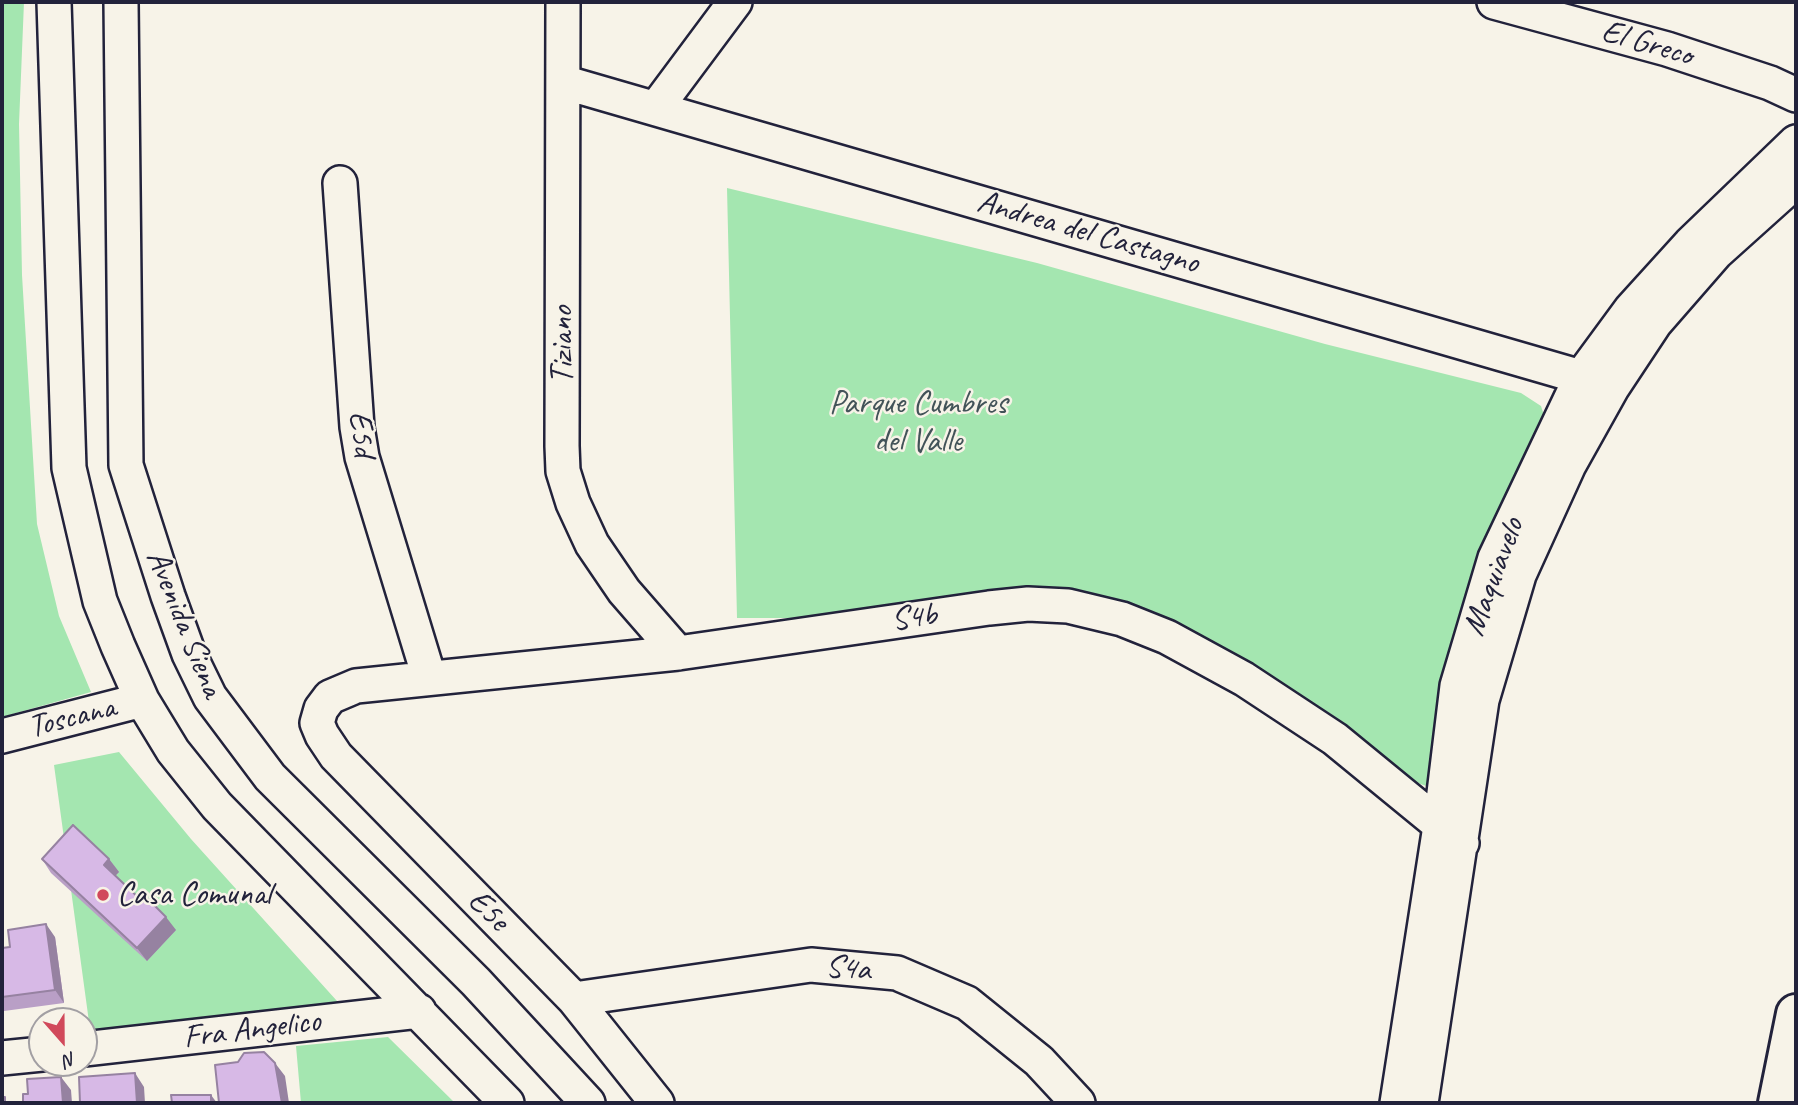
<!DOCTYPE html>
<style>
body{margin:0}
#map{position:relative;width:1798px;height:1105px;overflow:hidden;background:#f7f3e8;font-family:Caveat,sans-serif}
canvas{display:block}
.frame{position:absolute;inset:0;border:4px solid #22223b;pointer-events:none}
.north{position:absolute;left:28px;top:1007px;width:70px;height:70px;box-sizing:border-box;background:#f7f3e8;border:2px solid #a29fa3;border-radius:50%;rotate:159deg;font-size:19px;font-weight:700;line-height:28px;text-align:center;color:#22223b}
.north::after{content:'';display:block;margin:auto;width:24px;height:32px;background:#d1495b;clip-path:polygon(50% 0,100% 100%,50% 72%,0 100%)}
</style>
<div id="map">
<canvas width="1798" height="1105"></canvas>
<div class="frame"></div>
<div class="north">N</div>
</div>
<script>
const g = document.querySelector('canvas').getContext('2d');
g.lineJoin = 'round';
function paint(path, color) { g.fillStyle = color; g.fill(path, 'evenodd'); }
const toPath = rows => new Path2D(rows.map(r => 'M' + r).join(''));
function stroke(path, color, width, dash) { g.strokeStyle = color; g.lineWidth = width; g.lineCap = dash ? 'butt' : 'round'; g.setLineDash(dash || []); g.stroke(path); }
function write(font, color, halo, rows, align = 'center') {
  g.font = font + ' Caveat,sans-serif'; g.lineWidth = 5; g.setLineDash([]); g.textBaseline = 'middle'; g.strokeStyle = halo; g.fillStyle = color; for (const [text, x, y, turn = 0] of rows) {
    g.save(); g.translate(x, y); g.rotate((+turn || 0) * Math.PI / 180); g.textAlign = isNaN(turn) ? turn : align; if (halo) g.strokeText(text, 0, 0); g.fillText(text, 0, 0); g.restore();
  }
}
paint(toPath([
 [2,2,24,2,19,124,22,275,37,524,59,616,91,692,2,717],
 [727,188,1037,263,1325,344,1521,393,1541,406,1548,428,1435,789,1409,780,1331,714,1155,612,1077,592,799,618,737,618],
 [119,752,191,839,346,1011,92,1044,54,765],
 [388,1037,455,1103,301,1103,296,1046]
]), '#a4e6b0');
const street = toPath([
 [54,2,69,468,100,601,118,646,142,700,173,751,217,806,507,1103],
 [121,2,126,465,168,596,189,654,210,697,270,777,476,982,588,1103],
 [563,2,562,446,563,471,573,503,592,544,624,591,678,653],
 [1494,2,1667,49,1770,83,1796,95],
 [563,82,1581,377,1612,388],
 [656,108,735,2],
 [340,183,357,427,362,457,429,677],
 [2,736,142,700],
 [574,999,811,965,897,973,967,1003,1039,1061,1078,1103],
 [84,1049,419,1011],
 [2,1058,42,1054],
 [657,1103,574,999,336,756,322,735,317,723,321,709,330,697,356,686,678,653,989,608,1028,604,1068,606,1122,619,1167,637,1244,679,1335,739,1462,843],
 [1397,1103,1440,826,1457,686,1495,558,1581,377,1631,309,1690,244,1796,142],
 [1421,1103,1482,700,1519,575,1569,465,1612,388,1655,323,1716,253,1796,181]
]);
const primary = toPath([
 [1778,1103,1796,1014]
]);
stroke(street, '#22223b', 38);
stroke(primary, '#22223b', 44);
stroke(street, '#f7f3e8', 33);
stroke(primary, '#f7f3e8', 38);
paint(toPath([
 [42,859,109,859,119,872,115,876,176,930,147,961,51,873],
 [55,937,64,1003,4,1011,2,1008,2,948]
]), '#b99fc6');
paint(toPath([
 [109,859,119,872,113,878,104,865],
 [166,917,176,930,147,961,137,948],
 [46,924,55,937,64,1003,55,990],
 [275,1063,285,1076,289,1103,282,1103],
 [135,1073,144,1087,145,1103,137,1103],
 [61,1077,71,1090,72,1103,63,1103],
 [211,1095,217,1103,211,1103]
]), '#9682a1');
const building = toPath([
 [73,825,109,859,104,865,143,902,147,898,166,917,137,948,42,859,73,825],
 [46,924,55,990,2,997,2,948,10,947,8,930,46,924],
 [264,1052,275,1063,282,1103,219,1103,215,1065,238,1062,244,1053,264,1052],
 [135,1073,137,1103,80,1103,79,1077,135,1073],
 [61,1077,63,1103,23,1103,23,1094,28,1094,27,1079,61,1077],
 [171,1095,211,1095,211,1103,172,1103,171,1095],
 [2,1097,5,1097,5,1103,2,1103,2,1097]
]);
paint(building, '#d7b9e6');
stroke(building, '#9682a1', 2);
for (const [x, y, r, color] of [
 [103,895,7,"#d1495b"]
]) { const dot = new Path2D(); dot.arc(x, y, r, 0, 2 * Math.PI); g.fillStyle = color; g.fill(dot); stroke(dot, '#f7f3e8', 2.5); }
write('33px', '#22223b', '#f7f3e8', [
 ["El Greco",1647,44,16],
 ["Andrea del Castagno",1088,233,16],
 ["Tiziano",563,345,-90],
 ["E5d",361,434,83],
 ["Maquiavelo",1494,577,-70],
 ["S4b",914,618,-8],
 ["Avenida Siena",184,624,68],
 ["Toscana",72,718,-14],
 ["E5e",488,911,45],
 ["S4a",848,969,5],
 ["Fra Angelico",252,1030,-7]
]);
write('33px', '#425358', '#f7f3e8', [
 ["Parque Cumbres",918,404],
 ["del Valle",918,442]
]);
write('33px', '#22223b', '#f7f3e8', [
 ["Casa Comunal",117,895]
], 'left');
</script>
